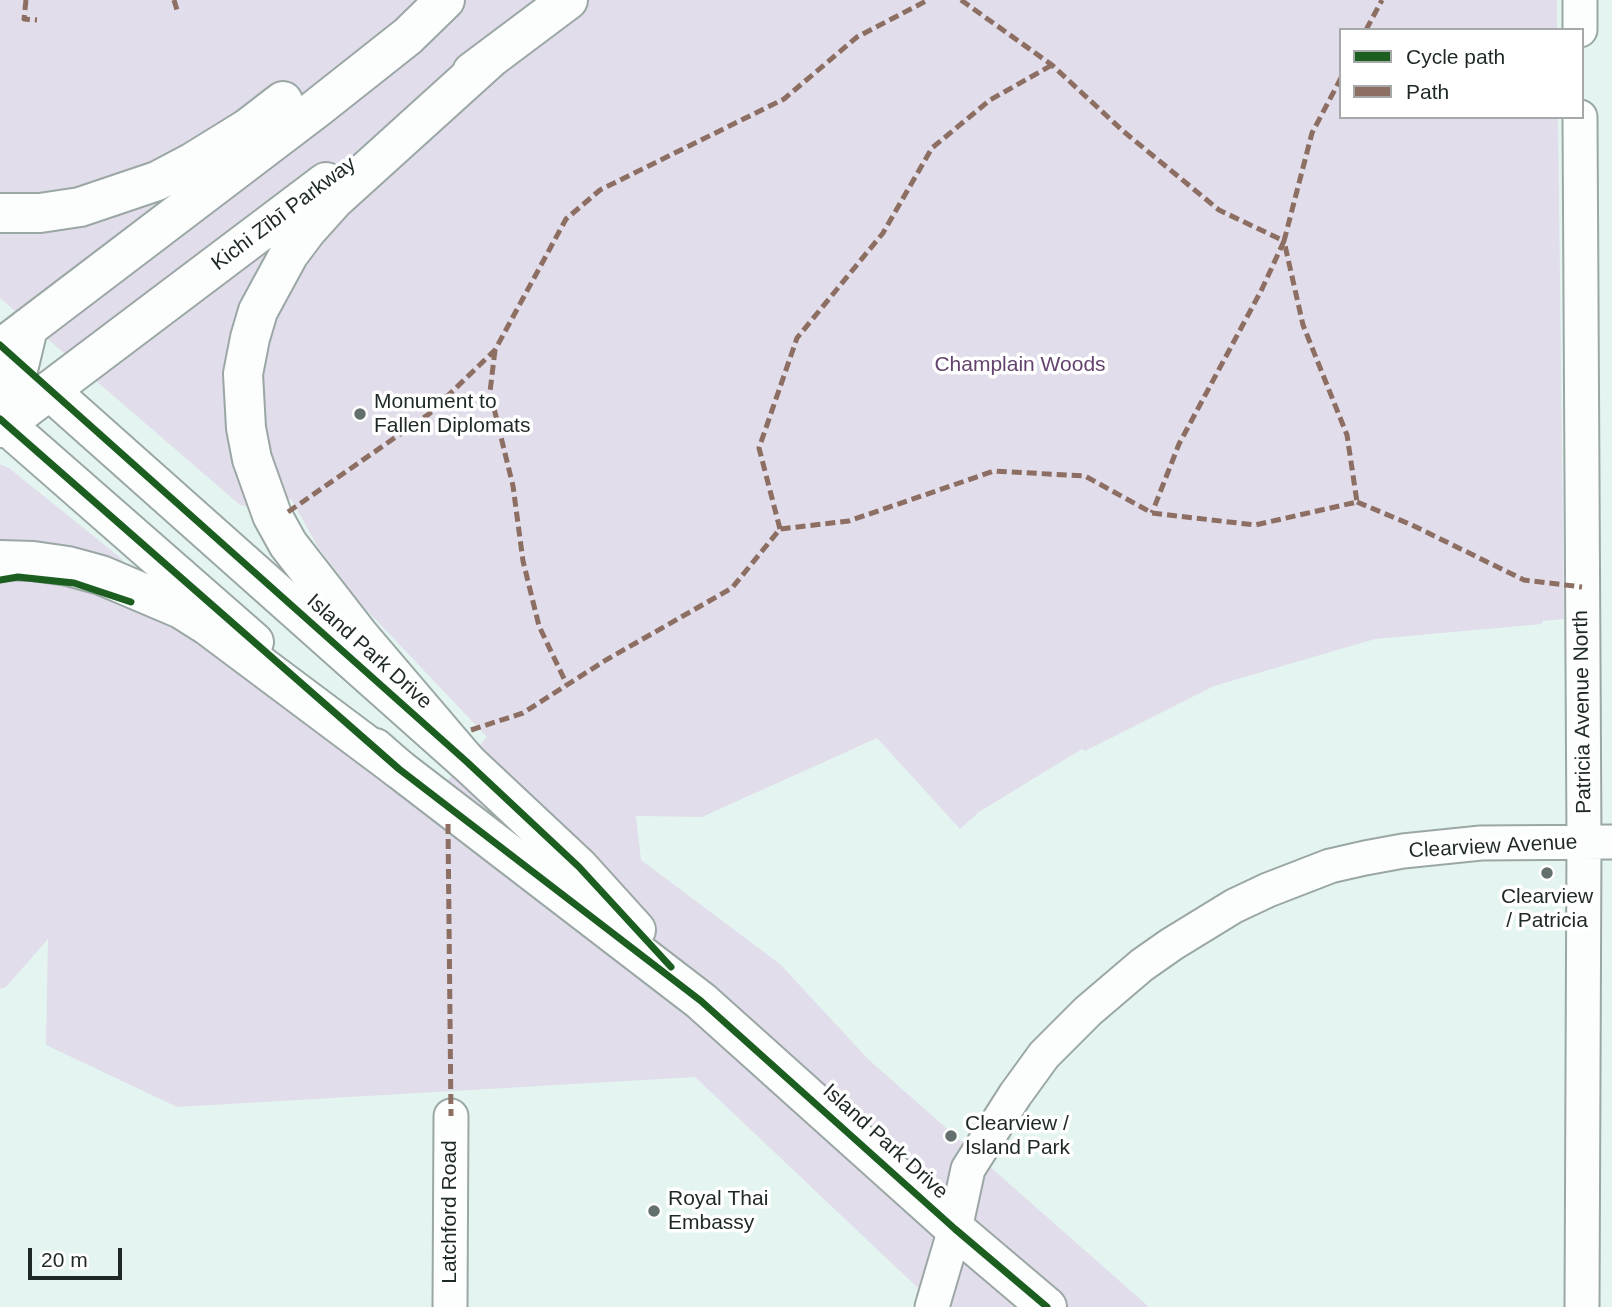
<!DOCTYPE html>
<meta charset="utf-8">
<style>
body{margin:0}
#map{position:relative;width:1612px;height:1307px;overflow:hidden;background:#e4f5f1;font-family:Helvetica,sans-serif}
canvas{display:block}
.legend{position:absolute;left:1339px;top:28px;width:245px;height:91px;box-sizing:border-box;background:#fff;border:2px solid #a5a9a9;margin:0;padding:9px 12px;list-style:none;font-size:21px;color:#1e2927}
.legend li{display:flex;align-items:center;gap:14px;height:35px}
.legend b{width:35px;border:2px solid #a5a9a9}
.scale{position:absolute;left:28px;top:1248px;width:94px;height:32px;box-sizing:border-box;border:4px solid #1e2927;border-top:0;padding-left:9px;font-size:21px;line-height:24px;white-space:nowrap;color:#1e2927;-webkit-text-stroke:5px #fff;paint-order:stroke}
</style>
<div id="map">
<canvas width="1612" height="1307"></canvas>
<ul class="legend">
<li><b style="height:9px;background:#1b5e20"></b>Cycle path</li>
<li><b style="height:9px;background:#8d6e63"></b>Path</li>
</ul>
<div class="scale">20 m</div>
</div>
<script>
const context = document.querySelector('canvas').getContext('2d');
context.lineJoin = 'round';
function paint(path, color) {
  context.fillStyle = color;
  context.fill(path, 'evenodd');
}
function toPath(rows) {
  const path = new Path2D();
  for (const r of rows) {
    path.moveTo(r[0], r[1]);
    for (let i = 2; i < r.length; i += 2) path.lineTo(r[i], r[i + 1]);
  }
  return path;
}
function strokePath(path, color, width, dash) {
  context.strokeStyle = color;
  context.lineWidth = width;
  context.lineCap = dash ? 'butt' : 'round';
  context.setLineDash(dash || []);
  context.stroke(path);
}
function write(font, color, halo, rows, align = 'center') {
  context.font = font + ' Helvetica,sans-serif';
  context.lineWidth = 7;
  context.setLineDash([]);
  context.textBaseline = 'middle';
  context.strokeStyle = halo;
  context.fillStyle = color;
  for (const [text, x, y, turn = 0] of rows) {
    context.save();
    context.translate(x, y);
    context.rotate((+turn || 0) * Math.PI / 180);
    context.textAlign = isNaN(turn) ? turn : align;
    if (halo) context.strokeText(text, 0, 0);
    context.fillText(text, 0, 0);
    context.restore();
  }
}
const green = toPath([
 [0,0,1557,0,1557,30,1341,30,1341,117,1558,117,1564,619,1542,621,1542,624,1375,639,1214,686,1085,751,1082,749,979,812,960,829,877,738,702,817,636,816,641,860,780,964,868,1059,1149,1307,938,1307,695,1077,177,1107,46,1045,48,939,6,987,0,989,0,464,9,468,122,559,143,612,182,630,268,689,420,811,487,737,360,603,318,547,291,499,257,509,240,505,0,298]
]);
const minor = toPath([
 [1580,0,1580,30],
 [1580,117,1584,842,1582,1307],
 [450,1307,451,1116],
 [932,1307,955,1229,968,1169,1015,1095,1044,1055,1088,1011,1142,965,1172,944,1234,906,1268,890,1330,866,1365,858,1403,851,1481,843,1612,842]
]);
const secondary = toPath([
 [50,391,467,762,579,867,636,930],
 [5,424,254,642],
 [375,748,399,769,701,1001,955,1229,1047,1307]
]);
const primary = toPath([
 [0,419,5,424,28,328]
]);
const trunk = toPath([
 [472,72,568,0],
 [0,213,40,213,80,207,157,181,193,162,248,128,283,101],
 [0,349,317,108,408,36,445,0],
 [0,428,326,182],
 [0,560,33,561,68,566,101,575,181,609,208,626,399,769],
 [467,762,358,634,288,544,272,515,252,459,246,428,243,374,250,338,258,311,289,254,307,230,334,200,492,57]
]);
const quiet = toPath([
 [26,0,24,19,37,20],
 [174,0,177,10],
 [961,0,1052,65,1123,131,1219,210,1284,241,1262,289,1179,444,1152,513],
 [1366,30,1382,0],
 [495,350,490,392,513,486,523,561,539,626,567,685],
 [1357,502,1412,525,1524,580,1582,587],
 [288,512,429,414,495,350,566,219,600,190,784,99,857,37,928,0],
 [780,529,759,448,797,338,883,233,932,148,990,100,1052,65],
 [471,730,523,713,606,660,732,588,780,529,849,521,994,471,1085,476,1152,513,1255,525,1357,502,1347,435,1303,325,1284,241,1312,133,1341,78],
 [448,824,451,1116]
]);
const cycleway = toPath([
 [0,345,467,762,579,867,671,967],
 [0,419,399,769,701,1001,955,1229,1047,1307],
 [0,580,18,577,74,583,131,602]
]);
const markers = [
 [360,414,7,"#63706e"],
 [1547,873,7,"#63706e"],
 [951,1136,7,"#63706e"],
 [654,1211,7,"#63706e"]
];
const streetNames = [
 ["Kichi Zībī Parkway",284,214,-37],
 ["Island Park Drive",369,652,42],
 ["Patricia Avenue North",1583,712,-91],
 ["Clearview Avenue",1493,847,-3],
 ["Island Park Drive",885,1142,42],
 ["Latchford Road",450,1212,-90]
];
const parkNames = [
 ["Champlain Woods",1020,365]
];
const poiNames = [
 ["Monument to",374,402],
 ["Fallen Diplomats",374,426],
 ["Clearview",1547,897,"center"],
 ["/ Patricia",1547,921,"center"],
 ["Clearview /",965,1124],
 ["Island Park",965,1148],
 ["Royal Thai",668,1199],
 ["Embassy",668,1223]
];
paint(green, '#e1ddea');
strokePath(minor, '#9aa7a5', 37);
strokePath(secondary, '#9aa7a5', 42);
strokePath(primary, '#9aa7a5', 42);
strokePath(trunk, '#9aa7a5', 42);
strokePath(minor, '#fbfefd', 33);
strokePath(secondary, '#fbfefd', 38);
strokePath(primary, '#fbfefd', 38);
strokePath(trunk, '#fbfefd', 38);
strokePath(quiet, '#8d6e63', 5, [10, 5]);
strokePath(cycleway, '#1b5e20', 7);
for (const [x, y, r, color] of markers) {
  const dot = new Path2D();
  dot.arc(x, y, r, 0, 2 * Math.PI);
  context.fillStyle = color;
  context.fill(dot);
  strokePath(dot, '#fff', 2.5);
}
write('21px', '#1e2927', '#fff', streetNames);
write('21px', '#64436e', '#fff', parkNames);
write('21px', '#1e2927', '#fff', poiNames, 'left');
</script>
